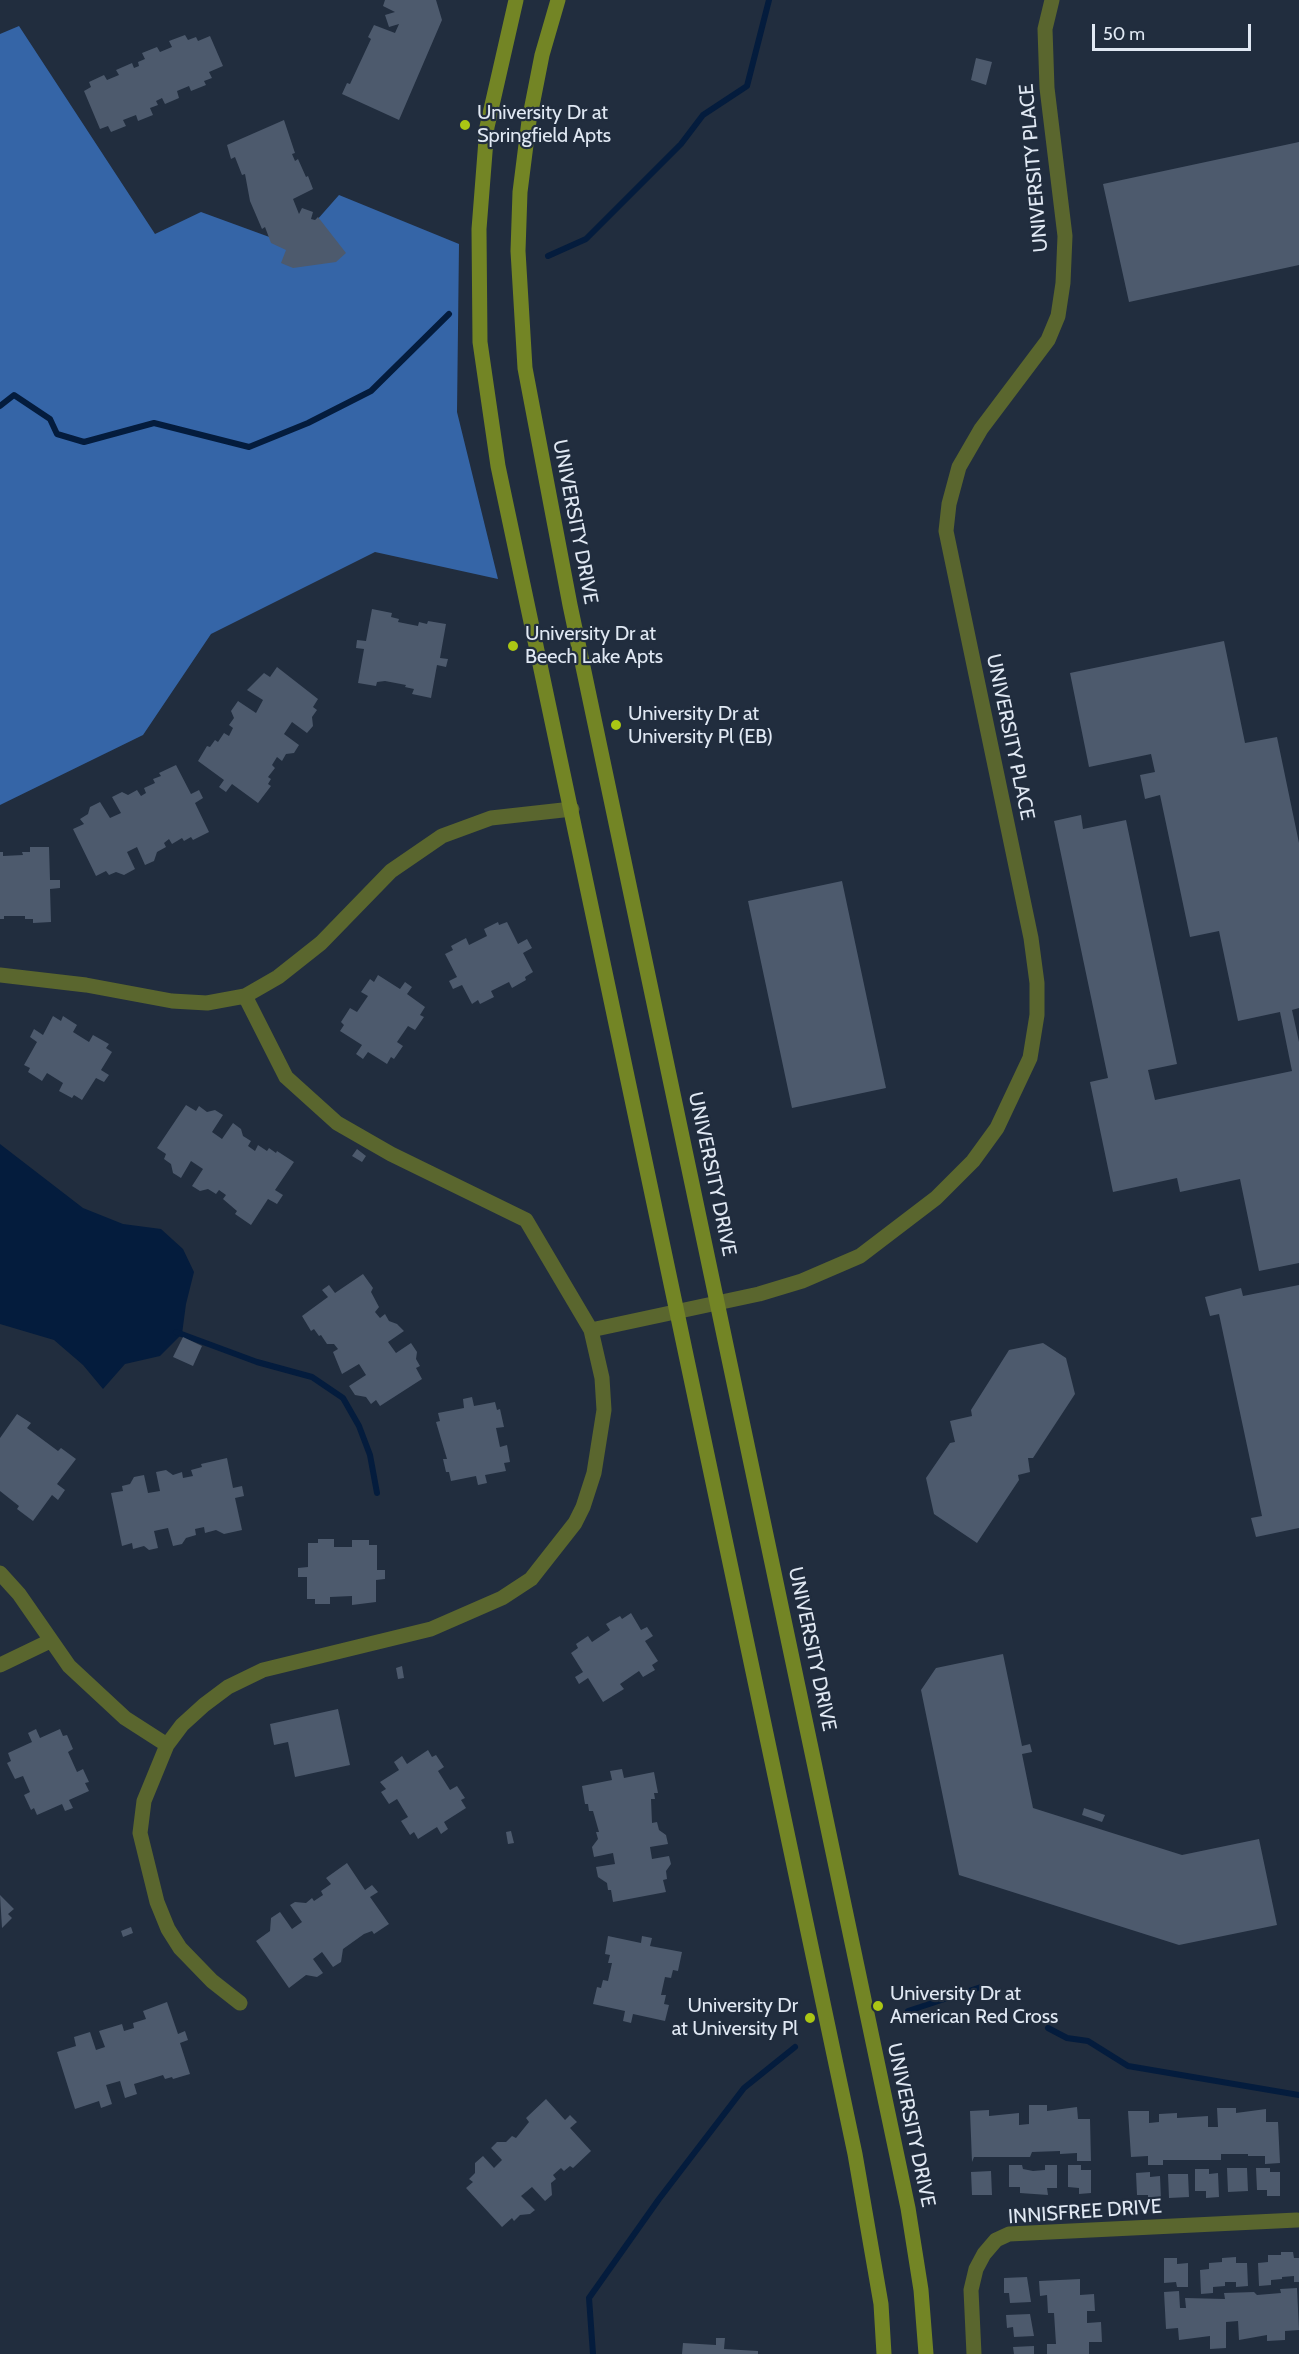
<!DOCTYPE html>
<style>
body{margin:0}
#map{position:relative;width:1299px;height:2354px;overflow:hidden;background:#212d3e;font-family:Cabin,sans-serif}
canvas{display:block}
.scale{position:absolute;left:1092px;top:24px;width:159px;height:27px;box-sizing:border-box;border:3px solid #e0e8f3;border-top:0;padding-left:8px;font-size:18px;line-height:21px;white-space:nowrap;color:#e0e8f3;-webkit-text-stroke:4px #212d3e;paint-order:stroke}
</style>
<div id="map">
<canvas width="1299" height="2354"></canvas>
<div class="scale">50 m</div>
</div>
<script>
const context = document.querySelector('canvas').getContext('2d');
context.lineJoin = 'round';
function paint(path, color) {
  context.fillStyle = color;
  context.fill(path, 'evenodd');
}
function toPath(rows) {
  const path = new Path2D();
  for (const r of rows) {
    path.moveTo(r[0], r[1]);
    for (let i = 2; i < r.length; i += 2) path.lineTo(r[i], r[i + 1]);
  }
  return path;
}
function strokePath(path, color, width, dash) {
  context.strokeStyle = color;
  context.lineWidth = width;
  context.lineCap = dash ? 'butt' : 'round';
  context.setLineDash(dash || []);
  context.stroke(path);
}
function write(font, color, halo, rows, align = 'center') {
  context.font = font + ' Cabin,sans-serif';
  context.lineWidth = 4.5;
  context.setLineDash([]);
  context.textBaseline = 'middle';
  context.strokeStyle = halo;
  context.fillStyle = color;
  for (const [text, x, y, turn = 0] of rows) {
    context.save();
    context.translate(x, y);
    context.rotate((+turn || 0) * Math.PI / 180);
    context.textAlign = isNaN(turn) ? turn : align;
    if (halo) context.strokeText(text, 0, 0);
    context.fillText(text, 0, 0);
    context.restore();
  }
}
const forest = toPath([
 [19,26,155,234,201,212,294,246,339,195,459,244,457,412,498,579,375,552,211,634,143,735,0,805,0,34]
]);
const water = toPath([
 [0,1144,83,1208,123,1224,161,1229,183,1249,194,1272,186,1304,182,1334,160,1356,125,1364,103,1389,83,1365,54,1340,0,1324]
]);
const stream = toPath([
 [548,256,586,239,681,144,703,115,747,86,769,0],
 [0,406,14,395,50,419,57,434,84,442,154,423,249,447,308,423,371,391,449,314],
 [176,1332,257,1362,312,1377,343,1398,359,1426,370,1455,377,1493],
 [908,2011,981,1987],
 [1048,2028,1067,2038,1088,2041,1128,2066,1299,2095],
 [593,2354,589,2298,659,2199,744,2088,795,2047]
]);
const building = toPath([
 [385,0,436,0,442,20,399,120,342,94,347,83,350,84,371,39,368,37,374,25,395,33,399,24,389,27,385,15,395,12,383,6],
 [185,35,188,40,196,37,198,41,210,36,223,66,209,72,212,78,204,81,206,85,191,91,189,86,177,91,179,98,165,104,162,98,156,101,158,105,150,108,153,115,138,121,136,115,123,120,126,126,111,132,108,126,100,129,84,91,91,87,89,82,104,75,107,80,119,75,116,70,132,63,134,68,139,66,138,62,145,59,142,53,157,47,160,52,172,47,169,41],
 [976,58,992,62,986,85,971,80],
 [284,120,295,153,292,154,295,161,298,159,306,177,308,176,313,189,293,199,299,214,302,208,313,212,311,219,315,220,318,217,346,253,336,262,293,268,281,263,286,250,271,243,265,227,262,229,250,201,245,174,242,175,235,157,231,159,227,145],
 [1299,142,1299,265,1129,302,1103,184],
 [372,609,392,613,391,617,399,619,398,622,418,626,419,622,427,624,428,621,446,624,440,658,448,659,446,667,437,665,431,698,412,694,414,689,405,687,406,685,385,681,377,682,376,686,358,683,364,649,356,648,357,640,366,641],
 [1224,641,1245,743,1277,737,1299,843,1299,1008,1292,1010,1299,1042,1299,1263,1259,1271,1240,1179,1180,1192,1177,1178,1113,1192,1090,1082,1108,1078,1054,821,1081,815,1083,829,1126,820,1177,1064,1148,1070,1155,1100,1292,1071,1280,1012,1238,1021,1219,931,1190,937,1160,795,1145,799,1140,775,1155,772,1151,754,1089,767,1070,673],
 [277,667,318,699,313,707,317,710,312,717,313,726,307,733,292,722,284,734,299,745,294,753,286,754,282,761,277,757,272,765,275,768,268,777,271,779,268,784,271,786,258,803,232,784,226,792,219,787,224,780,198,761,207,746,210,747,215,740,218,742,224,733,229,736,233,728,229,725,234,718,231,711,238,701,256,713,263,700,247,690,264,673,270,677],
 [176,765,191,794,199,790,203,798,195,803,209,832,193,840,191,837,184,841,182,838,172,844,169,839,164,843,166,847,157,852,154,861,145,865,137,847,127,852,135,869,124,875,116,872,109,875,106,871,96,876,73,829,84,824,80,819,88,814,90,807,100,802,110,818,121,813,112,797,122,792,128,795,137,790,141,796,146,793,144,788,155,783,153,779,161,776,159,773],
 [30,847,49,847,50,880,60,880,60,888,50,889,51,922,33,923,33,919,25,919,25,916,4,916,4,919,0,919,0,852,3,852,3,856,23,855,22,852,30,852],
 [842,881,886,1088,792,1108,748,901],
 [498,922,499,925,507,922,518,944,527,939,532,948,523,953,533,972,525,977,526,980,512,988,509,982,491,991,494,997,480,1004,478,1000,472,1004,462,985,453,989,449,981,457,977,445,954,453,950,451,946,466,938,469,945,487,936,484,929],
 [378,975,400,989,405,982,412,987,407,994,425,1007,420,1015,424,1017,415,1030,408,1026,397,1042,403,1046,394,1059,391,1057,387,1064,368,1052,363,1059,356,1054,362,1045,340,1031,344,1025,341,1022,350,1008,357,1012,368,996,361,992,370,979,374,982],
 [53,1016,61,1021,63,1016,77,1025,73,1032,89,1042,93,1035,109,1044,106,1048,112,1052,101,1070,109,1075,104,1082,96,1078,82,1100,74,1095,72,1098,59,1091,63,1083,47,1073,42,1081,28,1072,30,1068,24,1065,37,1042,30,1037,34,1029,43,1035],
 [186,1105,196,1111,199,1106,207,1112,215,1110,223,1115,212,1132,222,1139,233,1123,241,1129,243,1136,251,1141,248,1146,255,1151,258,1145,267,1151,269,1148,276,1153,277,1151,294,1162,275,1190,283,1195,277,1204,268,1199,251,1225,235,1214,237,1211,223,1199,226,1195,219,1190,216,1194,208,1189,200,1191,192,1186,203,1169,191,1161,181,1178,173,1173,171,1164,164,1159,166,1154,157,1148],
 [357,1149,366,1156,362,1162,352,1156],
 [363,1274,373,1288,371,1292,379,1307,375,1312,380,1318,385,1314,389,1321,397,1324,404,1331,388,1342,396,1353,411,1343,417,1352,416,1359,420,1366,416,1368,422,1379,380,1406,376,1400,371,1404,366,1397,355,1395,349,1386,366,1375,359,1364,342,1374,333,1352,338,1349,334,1344,327,1344,321,1335,319,1336,314,1329,311,1331,302,1316,328,1297,322,1290,329,1285,335,1293],
 [1299,1285,1299,1528,1256,1537,1251,1518,1262,1516,1219,1314,1210,1316,1205,1297,1241,1288,1243,1296],
 [183,1337,202,1346,193,1366,173,1357],
 [1043,1343,1066,1358,1075,1394,1033,1458,1028,1458,1030,1472,1018,1475,1019,1480,977,1543,934,1514,926,1478,950,1443,955,1442,950,1421,972,1416,971,1410,1009,1350],
 [472,1397,474,1406,495,1402,497,1410,500,1409,504,1427,496,1428,500,1447,507,1445,510,1462,504,1463,506,1471,485,1475,487,1483,478,1485,476,1476,451,1481,449,1472,446,1472,443,1459,447,1459,436,1422,440,1421,438,1413,464,1408,463,1399],
 [17,1414,31,1423,27,1428,58,1451,61,1448,76,1459,57,1484,65,1490,58,1500,52,1495,33,1521,17,1509,19,1506,0,1491,0,1438],
 [227,1458,233,1488,242,1486,244,1496,235,1498,242,1530,224,1534,216,1530,205,1533,204,1527,195,1529,196,1535,186,1538,182,1544,173,1546,168,1528,154,1531,158,1548,149,1550,144,1546,133,1549,132,1543,122,1546,111,1493,123,1491,122,1486,130,1484,134,1477,144,1475,148,1493,160,1491,156,1472,166,1470,173,1475,182,1472,183,1478,193,1476,191,1470,202,1467,201,1464],
 [318,1539,334,1539,334,1547,352,1547,352,1540,369,1540,369,1545,377,1545,377,1570,385,1570,385,1579,376,1580,376,1602,352,1605,352,1596,330,1597,330,1604,315,1604,315,1599,307,1599,307,1577,298,1577,298,1568,308,1567,308,1543,318,1543],
 [631,1613,641,1630,647,1627,653,1636,645,1641,658,1661,652,1665,655,1670,643,1677,639,1671,620,1684,624,1689,603,1702,588,1678,579,1684,575,1677,583,1672,571,1653,578,1648,576,1644,588,1636,592,1642,610,1630,606,1624,620,1616,622,1619],
 [1003,1654,1022,1746,1030,1744,1032,1752,1022,1754,1033,1808,1182,1855,1259,1839,1277,1925,1179,1945,959,1875,921,1690,936,1668],
 [402,1666,404,1678,398,1679,396,1668],
 [338,1709,350,1765,295,1777,288,1742,274,1745,270,1724],
 [36,1729,40,1738,60,1729,63,1736,67,1735,73,1749,68,1752,77,1772,83,1769,89,1782,85,1783,89,1791,69,1800,73,1808,65,1811,62,1804,37,1815,34,1808,31,1810,24,1795,30,1792,23,1776,15,1779,7,1763,11,1761,8,1753,32,1742,28,1733],
 [428,1750,432,1757,436,1755,444,1767,438,1771,450,1790,457,1786,465,1798,461,1800,466,1808,444,1822,448,1829,441,1834,437,1827,418,1839,414,1832,410,1835,401,1821,408,1817,397,1799,389,1804,381,1792,386,1789,380,1782,399,1770,394,1762,402,1756,407,1764],
 [622,1769,624,1778,654,1772,658,1793,654,1793,655,1799,651,1799,652,1823,657,1822,659,1830,666,1835,668,1844,650,1847,652,1859,669,1856,671,1864,666,1871,667,1879,663,1880,666,1892,613,1902,611,1890,608,1890,607,1883,598,1877,596,1867,615,1864,613,1853,594,1857,592,1847,598,1839,596,1832,599,1832,593,1811,589,1811,588,1804,585,1804,582,1786,612,1780,610,1771],
 [1084,1808,1105,1815,1102,1822,1082,1815],
 [511,1831,514,1843,508,1844,506,1832],
 [347,1863,365,1890,372,1885,378,1892,370,1897,389,1924,374,1934,372,1931,364,1934,343,1949,341,1962,333,1967,322,1952,313,1959,323,1973,317,1977,306,1975,289,1988,256,1941,270,1931,271,1918,280,1912,292,1929,302,1922,290,1905,295,1902,306,1903,312,1898,314,1901,323,1895,321,1891,331,1884,326,1878],
 [0,1895,14,1909,8,1914,12,1918,2,1928],
 [131,1927,133,1933,123,1937,121,1931],
 [608,1936,641,1943,642,1936,652,1938,650,1946,682,1952,678,1971,673,1970,671,1978,665,1977,661,1995,666,1995,664,2004,669,2005,665,2021,633,2014,631,2023,623,2021,625,2011,593,2004,597,1987,601,1988,603,1980,608,1981,612,1963,608,1963,610,1955,605,1954],
 [167,2002,178,2034,185,2031,188,2040,180,2043,190,2074,173,2079,172,2077,165,2079,163,2075,134,2084,137,2094,125,2098,120,2081,106,2085,112,2104,101,2108,99,2101,75,2109,57,2052,76,2046,74,2037,90,2032,96,2050,105,2047,99,2031,122,2024,124,2031,134,2028,133,2023,146,2019,143,2011],
 [546,2099,565,2120,570,2115,577,2122,570,2128,591,2151,573,2168,570,2166,564,2171,561,2168,553,2175,556,2179,551,2183,552,2195,545,2201,532,2187,521,2196,535,2210,530,2214,520,2215,514,2221,512,2218,502,2227,466,2188,473,2182,469,2179,475,2173,475,2163,483,2156,494,2168,502,2160,491,2148,497,2142,506,2142,512,2136,516,2138,529,2122,526,2118],
 [1029,2105,1047,2105,1047,2111,1077,2107,1078,2119,1090,2119,1091,2161,1077,2161,1077,2153,1060,2154,1060,2151,1032,2152,1030,2157,974,2157,972,2162,970,2111,989,2110,989,2116,1019,2113,1019,2125,1029,2124],
 [1217,2108,1236,2108,1236,2113,1266,2109,1266,2122,1278,2122,1280,2163,1265,2164,1265,2156,1248,2156,1248,2154,1221,2154,1221,2160,1163,2160,1163,2165,1148,2165,1148,2156,1131,2157,1128,2111,1149,2111,1149,2123,1159,2122,1159,2114,1177,2113,1177,2118,1208,2116,1208,2127,1218,2127],
 [1009,2165,1022,2165,1023,2169,1033,2171,1045,2170,1045,2165,1057,2165,1057,2188,1047,2188,1048,2195,1020,2193,1020,2187,1009,2187],
 [1068,2165,1081,2165,1081,2170,1091,2170,1091,2193,1079,2194,1079,2188,1068,2187],
 [1227,2168,1247,2168,1248,2191,1228,2192],
 [1256,2168,1270,2168,1270,2172,1280,2172,1280,2196,1267,2196,1267,2190,1257,2190],
 [1195,2169,1209,2169,1209,2174,1218,2173,1219,2197,1206,2198,1206,2191,1195,2191],
 [991,2171,992,2195,972,2195,971,2172],
 [1150,2172,1150,2177,1160,2176,1161,2200,1148,2201,1148,2195,1137,2195,1136,2173],
 [1168,2174,1188,2174,1189,2197,1169,2198],
 [1281,2252,1293,2252,1294,2258,1299,2258,1299,2282,1294,2282,1294,2276,1282,2277,1282,2279,1271,2280,1271,2285,1259,2286,1258,2263,1268,2262,1268,2255,1281,2255],
 [1236,2257,1236,2263,1247,2263,1248,2286,1236,2287,1236,2282,1225,2282,1225,2286,1213,2287,1213,2293,1201,2294,1200,2270,1209,2269,1209,2263,1222,2262,1222,2258],
 [1164,2258,1177,2258,1177,2264,1188,2263,1188,2287,1177,2287,1176,2282,1164,2283],
 [1027,2277,1031,2302,1010,2303,1009,2293,1004,2293,1004,2278],
 [1080,2279,1080,2295,1094,2294,1095,2311,1087,2311,1087,2323,1101,2322,1102,2342,1089,2342,1089,2354,1047,2354,1047,2344,1056,2344,1054,2313,1048,2313,1047,2295,1040,2296,1039,2281],
 [1297,2288,1299,2330,1285,2331,1285,2340,1267,2341,1267,2335,1239,2340,1238,2321,1226,2322,1226,2348,1210,2349,1210,2336,1179,2340,1178,2328,1166,2329,1164,2292,1179,2291,1180,2308,1186,2308,1185,2298,1225,2299,1224,2293,1254,2292,1257,2295,1281,2293,1280,2289],
 [1030,2314,1034,2336,1014,2337,1013,2327,1007,2328,1006,2315],
 [716,2338,725,2338,724,2349,758,2351,758,2354,682,2354,683,2343,716,2345],
 [1034,2346,1034,2354,1014,2354,1013,2347]
]);
const minor = toPath([
 [0,975,86,985,172,1001,207,1003,245,996,278,977,321,943,391,871,442,836,491,818,572,809],
 [591,1330,759,1294,802,1281,860,1256,936,1198,973,1161,997,1128,1030,1058,1037,1015,1037,983,1031,938,946,531,949,504,959,467,981,429,1048,340,1058,316,1063,283,1065,236,1047,88,1045,29,1052,0],
 [0,1573,19,1594,69,1666,125,1718,167,1745],
 [0,1665,50,1641],
 [240,2003,212,1981,180,1948,168,1929,157,1902,140,1833,144,1801,167,1745,182,1725,204,1705,228,1687,263,1670,431,1629,502,1598,531,1579,575,1523,583,1507,594,1473,604,1410,602,1378,591,1330,526,1220,391,1154,337,1123,286,1077,245,996],
 [974,2354,971,2290,976,2269,984,2254,996,2240,1009,2234,1297,2220]
]);
const secondary = toPath([
 [516,0,487,127,479,229,480,342,498,466,855,2154,881,2304,884,2354],
 [558,0,542,55,529,121,520,192,518,251,525,368,570,605,908,2208,921,2290,926,2354]
]);
const markers = [
 [465,125,6,"#abc614"],
 [513,646,6,"#abc614"],
 [616,725,6,"#abc614"],
 [878,2006,6,"#abc614"],
 [810,2018,6,"#abc614"]
];
const poiNames = [
 ["University Dr at",477,113],
 ["Springfield Apts",477,136],
 ["University Dr at",525,634],
 ["Beech Lake Apts",525,657],
 ["University Dr at",628,714],
 ["University Pl (EB)",628,737],
 ["University Dr at",890,1994],
 ["American Red Cross",890,2017],
 ["University Dr",798,2006,"right"],
 ["at University Pl",798,2029,"right"]
];
const streetNames = [
 ["UNIVERSITY PLACE",1034,168,-95],
 ["UNIVERSITY DRIVE",575,522,79],
 ["UNIVERSITY PLACE",1010,737,78],
 ["UNIVERSITY DRIVE",712,1174,78],
 ["UNIVERSITY DRIVE",812,1649,78],
 ["UNIVERSITY DRIVE",911,2125,78],
 ["INNISFREE DRIVE",1085,2212,-4]
];
paint(forest, '#3565a7');
paint(water, '#041c3d');
strokePath(stream, '#041c3d', 6);
paint(building, '#4d5a6d');
strokePath(minor, '#5a662e', 15);
strokePath(secondary, '#738525', 15);
for (const [x, y, r, color] of markers) {
  const dot = new Path2D();
  dot.arc(x, y, r, 0, 2 * Math.PI);
  context.fillStyle = color;
  context.fill(dot);
  strokePath(dot, '#212d3e', 2);
}
write('20px', '#e0e8f3', '#212d3e', poiNames, 'left');
write('20px', '#e0e8f3', '#212d3e', streetNames);
</script>
